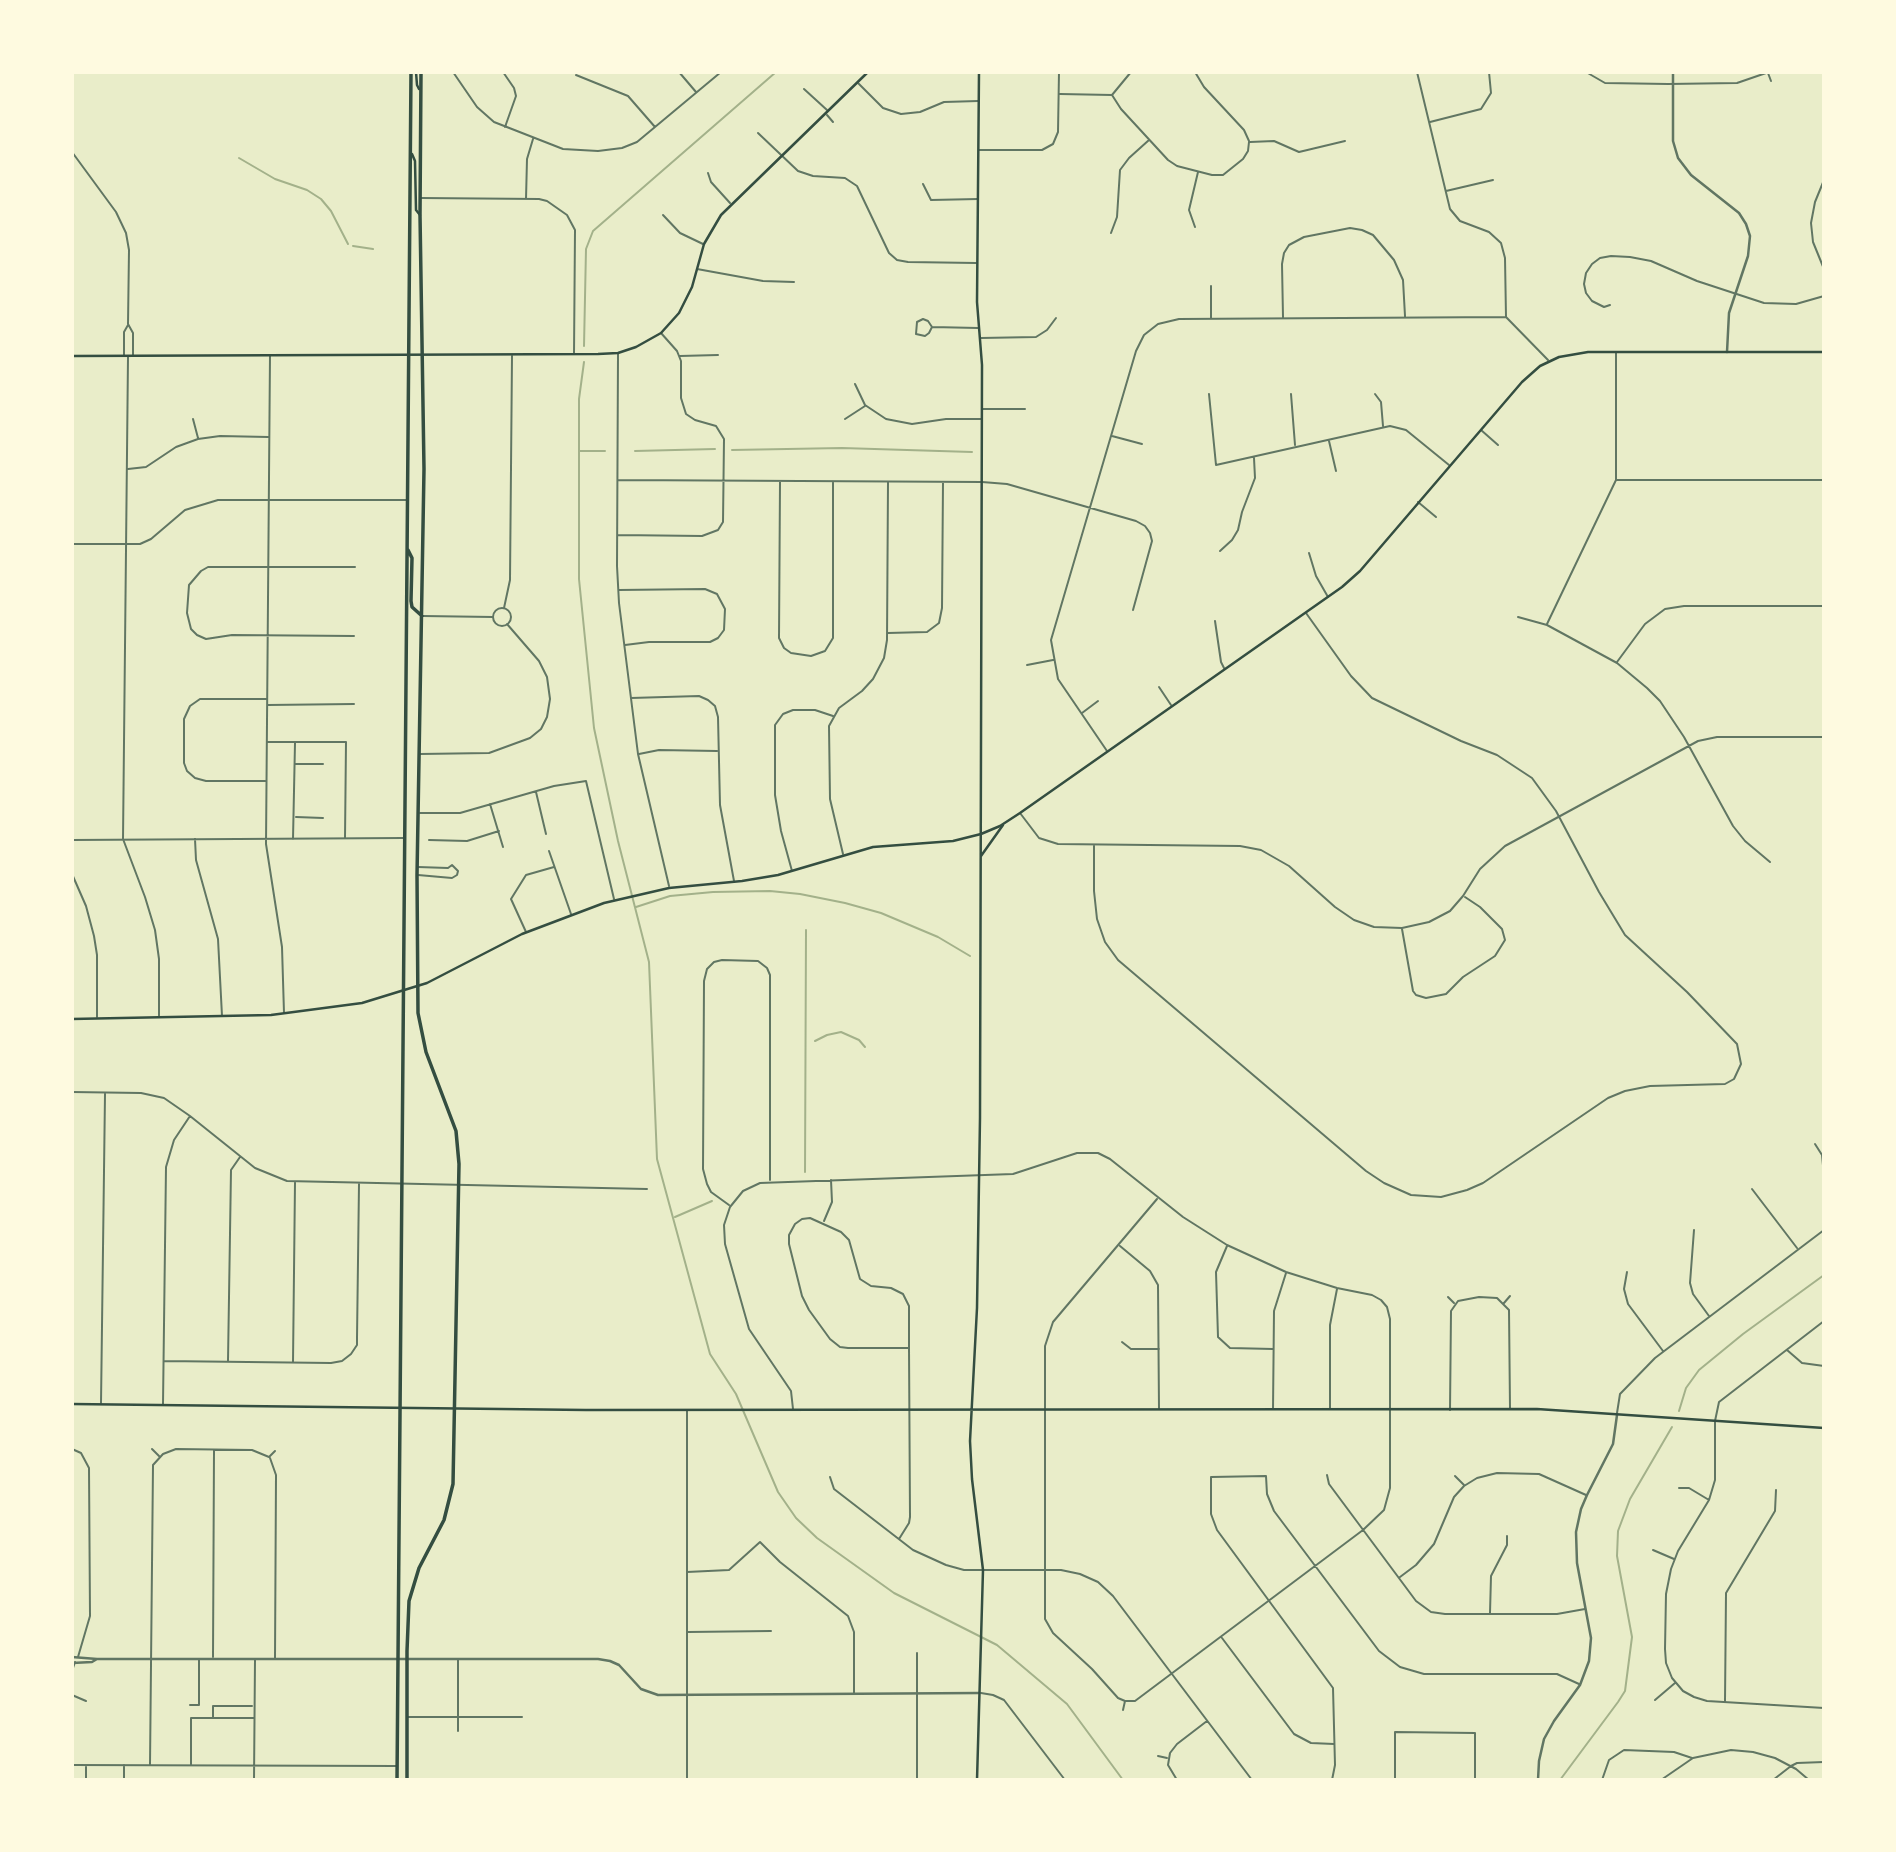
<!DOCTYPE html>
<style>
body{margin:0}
#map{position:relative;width:1896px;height:1852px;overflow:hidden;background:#e9edc9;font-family:"PT Serif",serif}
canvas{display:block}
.frame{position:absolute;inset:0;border:74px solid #fefae0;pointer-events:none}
</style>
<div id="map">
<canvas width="1896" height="1852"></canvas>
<div class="frame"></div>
</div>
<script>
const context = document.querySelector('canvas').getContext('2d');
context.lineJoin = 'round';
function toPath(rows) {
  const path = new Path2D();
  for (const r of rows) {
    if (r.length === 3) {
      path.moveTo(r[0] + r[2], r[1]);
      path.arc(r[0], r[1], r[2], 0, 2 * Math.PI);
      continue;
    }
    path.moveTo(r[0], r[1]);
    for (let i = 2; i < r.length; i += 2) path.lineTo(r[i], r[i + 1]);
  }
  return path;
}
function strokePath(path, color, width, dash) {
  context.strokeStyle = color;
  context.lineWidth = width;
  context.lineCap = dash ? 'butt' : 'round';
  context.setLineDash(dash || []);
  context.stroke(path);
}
const stream = toPath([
 [239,158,275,179,307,190,321,199,331,211,348,244],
 [353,246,373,249],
 [584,346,586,249,593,231,776,72],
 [584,362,579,399,579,579,594,728,618,841,649,962,657,1159,710,1354,736,1394,778,1492,796,1518,817,1538,894,1593,997,1645,1067,1704,1123,1780],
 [732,450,842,448,972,452],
 [579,451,605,451],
 [635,451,715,449],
 [636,907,670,896,713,892,770,891,800,894,845,903,881,913,938,937,970,956],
 [815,1041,827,1035,841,1032,859,1040,865,1047],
 [805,1172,806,930],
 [675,1217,712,1201],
 [1679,1411,1686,1388,1699,1370,1743,1334,1824,1275],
 [1560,1780,1618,1702,1625,1691,1632,1637,1617,1556,1618,1531,1630,1499,1672,1427]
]);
const minor = toPath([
 [453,72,477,107,494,122,563,149,598,151,622,148,637,142,721,72],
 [503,72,514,88,516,96,505,127],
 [679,72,696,92],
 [1195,72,1204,87,1244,130,1249,141],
 [1417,72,1450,209,1460,221,1489,232,1501,243,1505,258,1506,317,1548,360],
 [1586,72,1605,83,1668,84,1737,83,1769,72],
 [1768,73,1771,81],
 [576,75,628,96,655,127],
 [858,83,883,108,901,114,920,112,944,102,978,101],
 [804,89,827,110],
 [1060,94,1112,95,1131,72],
 [1112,95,1121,109,1168,160,1177,166,1212,175,1223,175,1243,159,1248,151,1249,142],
 [827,115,833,122],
 [1430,122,1481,109,1491,93,1489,72],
 [758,133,798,171,813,176,845,178,857,186,889,253,897,260,908,262,976,263],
 [1250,142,1274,141,1299,152,1345,141],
 [979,150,1042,150,1053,144,1058,132,1059,72],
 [72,152,116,212,126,233,129,250,128,324,133,333,133,356],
 [708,173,711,182,730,203],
 [1824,180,1815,202,1811,223,1813,242,1824,269],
 [923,184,931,200,978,199],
 [1446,191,1493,180],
 [421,198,539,199,547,201,567,215,575,230,574,354],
 [526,199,527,159,533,139],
 [663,215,680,233,703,244],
 [1195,227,1189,210,1198,172],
 [1111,233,1117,217,1120,170,1129,158,1149,140],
 [697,269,763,281,794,282],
 [1211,286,1211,318],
 [1610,305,1604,307,1592,301,1586,293,1584,284,1586,273,1592,264,1600,258,1611,256,1630,257,1651,261,1697,281,1764,303,1796,304,1824,296],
 [1283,317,1282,264,1284,253,1289,245,1304,237,1350,228,1362,230,1373,235,1394,260,1403,280,1405,316],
 [932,327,929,333,925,336,916,334,917,322,923,319,928,321,932,327,978,328],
 [981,338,1036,337,1047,330,1056,318],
 [618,354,617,566,619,603,638,754,669,886],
 [270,355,266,844,282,947,284,1013],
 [124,356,124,332,128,325],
 [680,356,718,355],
 [128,357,123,839,145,897,155,930,159,959,159,1017],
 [855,384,865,405,886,419,912,424,946,419,982,419],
 [1209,394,1216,465,1390,426,1406,430,1449,465],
 [1291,394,1295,445],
 [1375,394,1381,402,1383,426],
 [983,409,1025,409],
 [193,419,198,438],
 [845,419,865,406],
 [1481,430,1498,445],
 [1112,436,1142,444],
 [1329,441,1336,471],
 [128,469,146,467,176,447,198,439,220,436,268,437],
 [618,480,982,482,1007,484,1136,521,1145,526,1150,533,1152,541,1133,610],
 [1617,480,1824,480],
 [780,482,779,638,784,648,791,653,811,656,825,651,833,638,833,482],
 [1418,502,1436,517],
 [618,535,702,536,718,530,723,522,724,439,716,426,695,420,686,414,681,398,681,361,677,351,661,333],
 [72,544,140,544,151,539,185,510,218,500,407,500],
 [1220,551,1232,540,1238,530,1242,512,1255,478,1254,458],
 [1309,553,1316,576,1328,597],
 [619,590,705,589,717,594,725,609,724,630,718,638,710,642,649,642,625,645],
 [504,608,510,580,512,356],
 [502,617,9],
 [423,616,493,617],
 [1518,617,1547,625,1617,663,1647,688,1660,701,1684,737,1733,826,1745,841,1770,862],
 [1215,621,1221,662,1224,668],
 [1547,624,1616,480,1616,352],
 [888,633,927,632,939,623,942,608,943,482],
 [354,636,232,635,206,639,197,635,191,629,187,613,189,585,201,571,208,567,355,567],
 [1617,662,1645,624,1665,609,1684,606,1824,606],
 [1027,665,1053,660],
 [1159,687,1171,705],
 [631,698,699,696,708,700,715,706,718,717,720,805,734,881],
 [268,705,354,704],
 [1082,713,1098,701],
 [267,742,346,742,345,838],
 [1107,751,1058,679,1051,640,1136,351,1144,335,1158,324,1179,319,1506,317],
 [420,754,489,753,530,738,541,729,547,717,550,699,547,677,539,661,507,624],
 [639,754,659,750,717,751],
 [296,764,323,764],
 [265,781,206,781,195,778,187,771,184,763,184,719,190,706,200,699,267,699],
 [536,792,546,834],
 [490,804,503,847],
 [420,813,460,813,554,786,586,781,614,899],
 [1020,813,1039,838,1058,844,1240,846,1261,850,1289,866,1335,907,1354,920,1374,927,1402,928,1429,922,1450,911,1463,896,1480,869,1505,846,1698,741,1717,737,1824,737],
 [296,817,323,818],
 [195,839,196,860,218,939,222,1016],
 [293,839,295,743],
 [72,840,403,838],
 [429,840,467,841,499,831],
 [1094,845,1094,891,1097,919,1105,942,1118,960,1366,1171,1384,1183,1411,1195,1441,1197,1467,1190,1483,1183,1608,1098,1625,1091,1650,1086,1725,1084,1734,1079,1741,1064,1737,1044,1687,992,1625,935,1599,892,1556,811,1532,778,1497,755,1461,741,1372,698,1351,676,1306,613],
 [549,851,571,914],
 [843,854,830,799,829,726,839,708,862,691,873,679,884,658,887,640,888,482],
 [792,871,781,831,775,795,775,725,783,714,793,710,815,710,833,716],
 [72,874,86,906,94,936,97,955,97,1017],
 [418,875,452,878,457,875,458,871,452,865,448,868,418,867],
 [1402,929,1413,991,1416,995,1426,998,1446,994,1463,977,1495,956,1505,940,1502,929,1480,907,1465,897],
 [526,932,511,899,526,875,554,867],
 [72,1092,141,1093,164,1098,190,1116,255,1168,287,1181,647,1189],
 [1815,1144,1822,1155,1824,1176],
 [1752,1189,1797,1248],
 [729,1205,711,1192,707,1184,703,1169,704,981,707,969,714,962,722,960,758,961,767,968,770,975,770,1180],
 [824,1221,832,1202,831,1180],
 [1694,1230,1690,1283,1693,1294,1709,1316],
 [1120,1246,1150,1271,1158,1285,1159,1409],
 [1227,1246,1216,1272,1218,1337,1230,1348,1273,1349],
 [1627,1272,1624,1289,1628,1304,1663,1351],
 [1448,1297,1454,1303],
 [1504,1303,1510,1296],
 [1824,1321,1719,1402,1715,1421,1715,1480,1709,1500,1678,1551,1671,1569,1666,1594,1665,1649,1666,1663,1672,1678,1683,1691,1694,1697,1707,1701,1824,1708],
 [1122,1342,1131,1349,1159,1349],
 [1787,1350,1802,1363,1824,1366],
 [164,1361,331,1363,342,1361,351,1354,357,1345,357,1338,359,1184],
 [228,1361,231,1170,240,1157],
 [293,1362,295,1182],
 [101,1403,105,1094],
 [163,1404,166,1167,174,1140,190,1116],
 [793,1409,791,1391,749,1329,725,1244,724,1225,730,1207,743,1191,760,1183,1013,1174,1077,1153,1098,1153,1110,1159,1183,1217,1227,1245,1286,1272,1337,1288,1372,1295,1381,1300,1387,1307,1390,1319,1390,1488,1384,1510,1363,1530,1135,1701,1125,1701,1118,1698,1092,1669,1053,1633,1045,1619,1045,1346,1053,1322,1157,1199],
 [1273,1409,1274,1311,1286,1273],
 [1330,1409,1330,1325,1337,1289],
 [1450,1410,1451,1311,1458,1301,1479,1297,1497,1298,1509,1310,1510,1408],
 [1617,1413,1620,1394,1655,1358,1824,1230],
 [72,1449,81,1453,89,1468,90,1616,78,1657],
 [152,1449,159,1456],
 [270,1456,275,1451],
 [270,1458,276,1475,275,1658],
 [1327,1475,1329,1484,1416,1601,1431,1612,1445,1614,1557,1614,1585,1609],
 [1455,1476,1464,1485],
 [830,1477,834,1489,913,1550,946,1565,964,1570,1061,1570,1080,1574,1098,1582,1113,1596,1252,1780],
 [1679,1488,1689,1488,1709,1500],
 [899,1539,909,1523,910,1517,909,1348,848,1348,840,1347,830,1339,809,1310,802,1296,789,1244,789,1235,795,1224,802,1219,810,1218,841,1232,849,1240,860,1279,871,1286,891,1288,903,1294,909,1306,909,1348],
 [1653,1550,1674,1559],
 [687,1572,729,1570,760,1542,780,1562,848,1616,854,1632,854,1693],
 [1400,1577,1416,1565,1434,1544,1454,1497,1464,1486,1477,1478,1497,1473,1539,1474,1586,1495],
 [1490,1613,1491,1576,1507,1545,1507,1536],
 [688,1632,771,1631],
 [1222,1638,1294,1734,1311,1743,1334,1744],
 [213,1657,214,1450],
 [72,1671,75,1662],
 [981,1693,993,1695,1004,1700,1065,1780],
 [72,1695,86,1701],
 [1655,1700,1675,1683],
 [1725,1701,1726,1593,1775,1511,1776,1490],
 [190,1705,199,1705,199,1659],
 [1123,1710,1125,1701],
 [213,1717,213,1706,252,1706],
 [407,1717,522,1717],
 [458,1731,458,1660],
 [1158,1756,1167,1758],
 [72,1765,396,1766],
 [124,1765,124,1780],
 [150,1765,153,1465,163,1454,176,1449,252,1450,269,1457],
 [191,1765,191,1718,254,1718],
 [86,1780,86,1766],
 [254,1780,255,1659],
 [687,1780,687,1410],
 [917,1780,917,1653],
 [1177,1780,1168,1765,1170,1753,1177,1744,1207,1721],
 [1332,1780,1335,1765,1333,1688,1217,1530,1211,1514,1211,1477,1266,1476,1267,1494,1274,1511,1379,1651,1400,1667,1424,1674,1557,1674,1579,1684],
 [1395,1780,1395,1732,1475,1733,1475,1780],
 [1602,1780,1609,1760,1624,1750,1674,1752,1692,1758],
 [1661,1780,1693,1758,1731,1750,1753,1752,1775,1758,1796,1769,1809,1780],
 [1773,1780,1791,1766,1797,1763,1824,1762]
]);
const tertiary = toPath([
 [1673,72,1673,141,1678,158,1691,175,1739,213,1746,224,1750,236,1748,256,1729,313,1727,352],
 [72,1657,97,1659,598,1659,610,1661,619,1665,641,1689,658,1695,979,1693],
 [72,1663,92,1662,97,1659],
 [1538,1780,1539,1761,1544,1739,1554,1721,1580,1685,1589,1661,1591,1638,1577,1563,1576,1532,1581,1509,1587,1495,1613,1444,1617,1415]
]);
const secondary = toPath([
 [72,356,598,354,618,353,636,347,661,333,679,313,692,287,704,244,721,215,868,72],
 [981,856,1003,825],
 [72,1404,586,1410,1537,1409,1824,1428],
 [977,1780,983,1570,972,1479,970,1441,977,1308,980,1118,982,365,977,302,979,72]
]);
const primary = toPath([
 [416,72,417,85,419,89],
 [412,154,415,161,416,210,420,215],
 [72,1019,271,1015,362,1003,427,983,522,934,604,903,669,888,742,881,778,875,873,847,953,841,981,834,1000,826,1020,813,1342,587,1360,571,1522,382,1540,366,1559,357,1588,352,1824,352]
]);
const trunk = toPath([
 [408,550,412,558,411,601,412,607,422,616],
 [397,1780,411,72],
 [407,1780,407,1651,409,1601,419,1568,444,1520,453,1484,459,1164,456,1131,426,1052,418,1013,417,875,424,469,420,215,421,72]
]);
strokePath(stream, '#a3b18a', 2);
strokePath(minor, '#617663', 2);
strokePath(tertiary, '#617663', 2.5);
strokePath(secondary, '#344e41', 2.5);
strokePath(primary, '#344e41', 2.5);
strokePath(trunk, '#344e41', 3.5);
</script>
